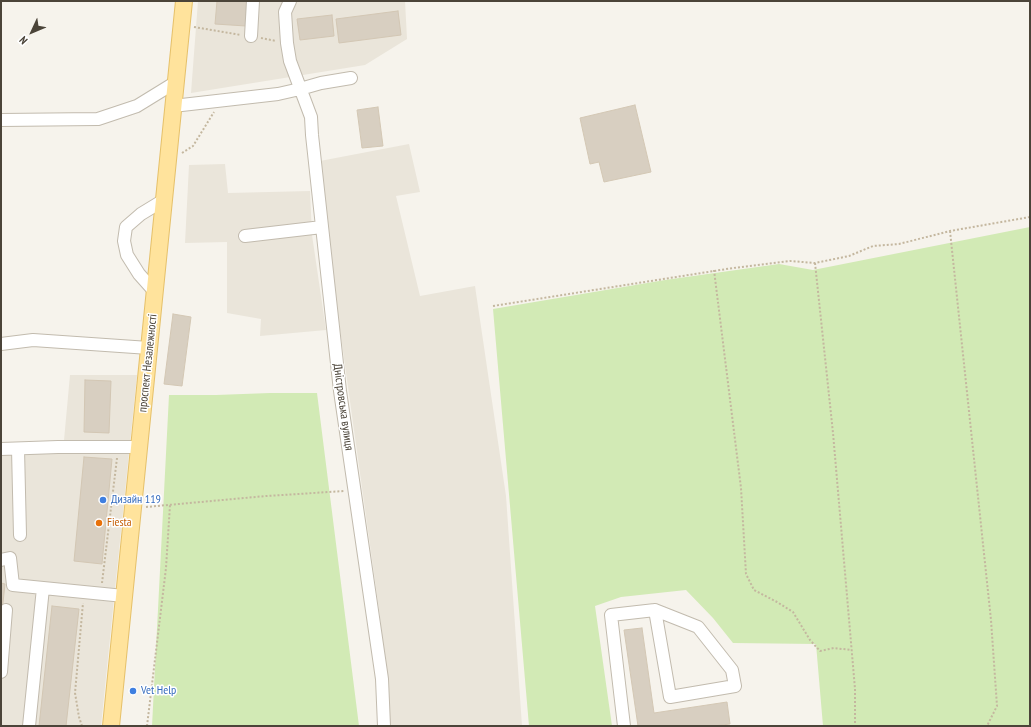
<!DOCTYPE html>
<meta charset="utf-8">
<style>
body{margin:0}
#map{position:relative;width:1031px;height:727px;overflow:hidden;background:#f6f3ec;font-family:"PT Sans Narrow",sans-serif}
canvas{display:block}
.frame{position:absolute;inset:0;border:2px solid #4b4439;pointer-events:none}
.north{position:absolute;left:12px;top:12px;width:40px;height:40px;-webkit-text-stroke:3px #fff;paint-order:stroke;rotate:226deg;font-size:11px;font-weight:700;line-height:16px;text-align:center;color:#4b4439}
.north::after{content:'';display:block;margin:auto;width:14px;height:18px;background:#4b4439;clip-path:polygon(50% 0,100% 100%,50% 72%,0 100%)}
</style>
<div id="map">
<canvas width="1031" height="727"></canvas>
<div class="frame"></div>
<div class="north">N</div>
</div>
<script>
const context = document.querySelector('canvas').getContext('2d');
context.lineJoin = 'round';
function paint(path, color) {
  context.fillStyle = color;
  context.fill(path, 'evenodd');
}
function toPath(rows) {
  const path = new Path2D();
  for (const r of rows) {
    path.moveTo(r[0], r[1]);
    for (let i = 2; i < r.length; i += 2) path.lineTo(r[i], r[i + 1]);
  }
  return path;
}
function strokePath(path, color, width, dash) {
  context.strokeStyle = color;
  context.lineWidth = width;
  context.lineCap = dash ? 'butt' : 'round';
  context.setLineDash(dash || []);
  context.stroke(path);
}
function write(font, color, halo, rows, align = 'center') {
  context.font = font + ' "PT Sans Narrow",sans-serif';
  context.lineWidth = 3;
  context.setLineDash([]);
  context.textBaseline = 'middle';
  context.strokeStyle = halo;
  context.fillStyle = color;
  for (const [text, x, y, turn = 0] of rows) {
    context.save();
    context.translate(x, y);
    context.rotate((+turn || 0) * Math.PI / 180);
    context.textAlign = isNaN(turn) ? turn : align;
    if (halo) context.strokeText(text, 0, 0);
    context.fillText(text, 0, 0);
    context.restore();
  }
}
const residential = toPath([
 [198,1,405,1,407,39,365,65,191,93],
 [409,144,420,192,396,196,420,296,475,286,506,496,522,726,390,726,380,617,332,272,320,161],
 [225,164,228,193,310,191,312,235,326,330,260,336,261,319,227,313,227,242,185,243,189,165],
 [70,375,137,375,101,726,1,726,1,454,63,451]
]);
const green = toPath([
 [1030,227,1030,726,823,726,816,644,733,643,713,618,686,590,621,597,595,606,612,726,529,726,493,309,665,280,779,264,813,270],
 [270,393,317,393,359,726,152,726,169,395,216,395]
]);
const building = toPath([
 [217,1,248,1,246,26,215,24,217,1],
 [398,11,401,35,339,43,336,19,398,11],
 [332,15,334,36,300,40,297,19,332,15],
 [635,105,651,172,604,182,599,162,590,164,580,118,635,105],
 [378,107,383,146,362,148,357,110,378,107],
 [173,314,191,317,182,386,164,384,173,314],
 [85,380,111,381,109,433,84,432,85,380],
 [84,457,112,459,102,564,74,561,84,457],
 [1,583,5,584,1,621,1,583],
 [52,606,79,609,66,726,39,726,52,606],
 [642,628,654,713,727,702,730,724,714,726,638,726,624,630,642,628]
]);
const path = toPath([
 [194,27,241,35],
 [261,38,276,41],
 [182,153,193,146,214,112],
 [950,231,991,620,997,706,987,726],
 [815,263,833,433,855,689,855,726],
 [714,270,741,488,746,574,754,590,777,602,793,612,810,640,820,651,834,648,851,650],
 [493,306,733,268,790,261,815,263,849,256,873,246,899,244,950,231,1030,217],
 [146,507,266,496,345,491],
 [102,583,117,458],
 [82,726,79,717,75,693,83,603],
 [147,726,166,568,170,505]
]);
const minor = toPath([
 [290,1,285,12,287,43,290,61,311,117,312,135,340,391,382,679,384,726],
 [251,36,253,1],
 [173,106,278,94,300,89,321,83,351,78],
 [1,120,98,119,137,106,176,82],
 [245,236,322,227],
 [155,292,139,274,127,255,124,241,126,227,141,214,164,200],
 [1,344,33,340,149,348],
 [1,449,58,447,139,447],
 [18,449,20,535],
 [1,560,10,558,13,585,124,596],
 [1,672,6,610],
 [29,726,43,588],
 [624,726,611,615,655,610,698,627,732,670,735,686,670,697,655,610]
]);
const major = toPath([
 [111,726,184,1]
]);
const markers = [
 [103,500,4,"#3f7fe0"],
 [99,523,4,"#e8710a"],
 [133,691,4,"#3f7fe0"]
];
const streetNames = [
 ["проспект Незалежності",148,363,-84],
 ["Дністровська вулиця",343,407,82]
];
const shopNames = [
 ["Дизайн 119",111,500],
 ["Vet Help",141,691]
];
const foodNames = [
 ["Fiesta",107,523]
];
paint(residential, '#eae5da');
paint(green, '#d2eab5');
paint(building, '#d8cfc1');
strokePath(building, '#d3c7b4', 1);
strokePath(minor, '#c2bbae', 14);
strokePath(major, '#e6c16a', 18);
strokePath(path, '#c4b79f', 2, [2, 2]);
strokePath(minor, '#fff', 12);
strokePath(major, '#ffe39c', 16);
for (const [x, y, r, color] of markers) {
  const dot = new Path2D();
  dot.arc(x, y, r, 0, 2 * Math.PI);
  context.fillStyle = color;
  context.fill(dot);
  strokePath(dot, '#fff', 1.5);
}
write('12px', '#4b4439', '#fff', streetNames);
write('12px', '#366cbe', '#fff', shopNames, 'left');
write('12px', '#c56008', '#fff', foodNames, 'left');
</script>
